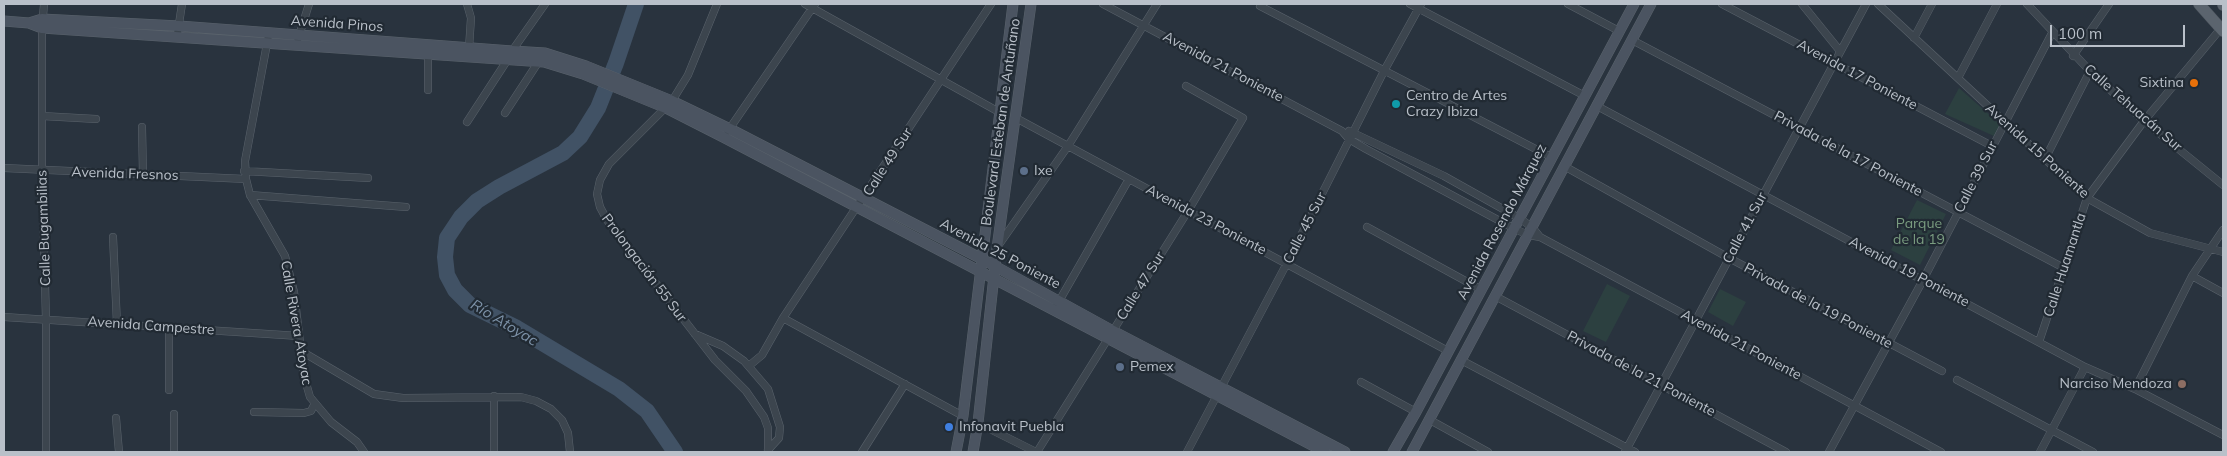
<!DOCTYPE html>
<meta charset="utf-8">
<style>
body{margin:0}
#map{position:relative;width:2227px;height:456px;overflow:hidden;background:#29333e;font-family:Mulish,sans-serif}
canvas{display:block}
.frame{position:absolute;inset:0;border:5px solid #b9c0c9;pointer-events:none}
.scale{position:absolute;left:2050px;top:25px;width:135px;height:22px;box-sizing:border-box;border:2px solid #b9c0c9;border-top:0;padding-left:6px;font-size:15px;line-height:18px;white-space:nowrap;color:#b9c0c9;-webkit-text-stroke:4px #212a33;paint-order:stroke}
</style>
<div id="map">
<canvas width="2227" height="456"></canvas>
<div class="frame"></div>
<div class="scale">100 m</div>
</div>
<script>
const context = document.querySelector('canvas').getContext('2d');
context.lineJoin = 'round';
function paint(path, color) {
  context.fillStyle = color;
  context.fill(path, 'evenodd');
}
function toPath(rows) {
  const path = new Path2D();
  for (const r of rows) {
    path.moveTo(r[0], r[1]);
    for (let i = 2; i < r.length; i += 2) path.lineTo(r[i], r[i + 1]);
  }
  return path;
}
function strokePath(path, color, width, dash) {
  context.strokeStyle = color;
  context.lineWidth = width;
  context.lineCap = dash ? 'butt' : 'round';
  context.setLineDash(dash || []);
  context.stroke(path);
}
function write(font, color, halo, rows, align = 'center') {
  context.font = font + ' Mulish,sans-serif';
  context.lineWidth = 4.5;
  context.setLineDash([]);
  context.textBaseline = 'middle';
  context.strokeStyle = halo;
  context.fillStyle = color;
  for (const [text, x, y, turn = 0] of rows) {
    context.save();
    context.translate(x, y);
    context.rotate((+turn || 0) * Math.PI / 180);
    context.textAlign = isNaN(turn) ? turn : align;
    if (halo) context.strokeText(text, 0, 0);
    context.fillText(text, 0, 0);
    context.restore();
  }
}
const green = toPath([
 [1959,88,2001,125,1994,136,1945,114],
 [1917,200,1946,214,1920,265,1891,250],
 [1607,284,1630,296,1606,342,1583,331],
 [1720,289,1746,302,1733,326,1708,312]
]);
const river = toPath([
 [636,4,616,63,598,108,580,137,563,153,499,187,477,201,461,217,447,238,445,257,447,275,455,290,470,305,517,328,619,389,647,411,675,452]
]);
const minor = toPath([
 [44,4,42,28,42,171,46,320,46,452],
 [467,4,471,18,469,48],
 [717,4,688,75,672,101,609,164,600,180,597,194,600,207,607,220,715,360,746,391,764,417,768,428,768,452],
 [805,4,999,112],
 [1103,4,1342,131,1349,139,1366,149,1513,228,1528,235,1540,237,1941,452],
 [1410,4,1585,96],
 [1568,4,1619,31],
 [1722,4,1992,146],
 [1802,4,1840,51],
 [1878,4,2087,198,2150,233,2223,252],
 [2027,4,2090,71,2144,121,2223,185],
 [1260,6,1551,157],
 [269,33,245,161,246,179,250,195,285,256,294,292,304,376,310,397,331,422,357,442,364,452],
 [177,37,182,4],
 [1914,38,1932,4],
 [298,39,309,4],
 [1632,40,2064,268],
 [512,51,545,4],
 [2073,56,2109,4],
 [1958,78,1997,4],
 [428,90,428,54],
 [1597,106,2085,367,2135,389,2223,435],
 [505,113,539,61],
 [42,116,96,119],
 [1016,118,1448,351],
 [467,122,508,59],
 [142,127,143,174],
 [728,131,815,4],
 [1349,131,1444,176,1519,218,1532,227,1540,237],
 [2045,159,2090,71],
 [1564,166,1729,258,1942,371],
 [4,168,246,179],
 [244,171,368,178],
 [250,195,406,207],
 [1367,227,1482,290],
 [113,237,117,324],
 [998,246,1068,146,1157,4],
 [2192,276,2223,293],
 [1495,296,1786,452],
 [1054,310,1129,179],
 [4,317,299,336],
 [783,318,963,416],
 [169,327,169,390],
 [695,334,723,346,744,361,768,389,780,427,779,438,768,450],
 [2039,342,2087,198,2144,121,2222,27],
 [301,351,374,394,403,398,521,397,536,401,551,409,562,420,568,433,570,452],
 [1461,360,1635,452],
 [750,365,762,355,783,318,991,4],
 [1957,380,2093,452],
 [1361,382,1416,412],
 [2135,389,2192,276,2223,230],
 [254,412,304,413,311,411,315,403],
 [174,414,174,452],
 [116,418,119,452],
 [1430,420,1488,452],
 [978,423,1036,452],
 [494,452,494,396],
 [862,452,905,384],
 [1037,452,1188,211,1243,118,1186,86],
 [1187,452,1287,263,1384,71,1421,4],
 [1625,452,1866,4],
 [1829,452,1923,280,2052,33],
 [2040,452,2085,367]
]);
const secondary = toPath([
 [4,21,29,23,42,28,544,62,583,74,666,108,723,137,1325,452],
 [29,23,42,19,179,26,512,51,545,53,586,66,672,101,730,129,982,259,1113,331,1345,452],
 [956,452,963,416,1013,4],
 [973,452,978,423,997,248,1031,4],
 [1393,452,1416,412,1634,4],
 [1412,452,1651,4]
]);
const primary = toPath([
 [2199,4,2223,31],
 [2223,4,2223,5]
]);
const markers = [
 [2194,83,5,"#e8710a"],
 [1396,104,5,"#0f9aa8"],
 [1024,171,5,"#5c6f8a"],
 [1120,367,5,"#5c6f8a"],
 [2182,384,5,"#8d6e63"],
 [949,427,5,"#3f7fe0"]
];
const streetNames = [
 ["Avenida Pinos",337,24,4],
 ["Avenida 21 Poniente",1223,67,28],
 ["Avenida 17 Poniente",1857,75,28],
 ["Calle Tehuacán Sur",2133,108,41],
 ["Boulevard Esteban de Antuñano",1001,122,-82],
 ["Avenida 15 Poniente",2037,151,42],
 ["Privada de la 17 Poniente",1848,154,28],
 ["Calle 49 Sur",888,162,-57],
 ["Avenida Fresnos",125,174,2],
 ["Calle 39 Sur",1976,177,-63],
 ["Avenida 23 Poniente",1206,220,28],
 ["Avenida Rosendo Márquez",1502,222,-62],
 ["Calle Bugambilias",44,228,-92],
 ["Calle 45 Sur",1305,228,-63],
 ["Calle 41 Sur",1745,228,-62],
 ["Avenida 25 Poniente",1000,254,28],
 ["Calle Huamantla",2065,265,-72],
 ["Prolongación 55 Sur",644,268,53],
 ["Avenida 19 Poniente",1909,272,28],
 ["Calle 47 Sur",1141,286,-58],
 ["Privada de la 19 Poniente",1818,306,28],
 ["Calle Rivera Atoyac",296,323,80],
 ["Avenida Campestre",151,326,4],
 ["Avenida 21 Poniente",1741,345,28],
 ["Privada de la 21 Poniente",1641,374,28]
];
const poiNames = [
 ["Sixtina",2184,83,"right"],
 ["Centro de Artes",1406,96],
 ["Crazy Ibiza",1406,112],
 ["Ixe",1034,171],
 ["Pemex",1130,367],
 ["Narciso Mendoza",2172,384,"right"],
 ["Infonavit Puebla",959,427]
];
const parkNames = [
 ["Parque",1919,224],
 ["de la 19",1919,240]
];
const waterNames = [
 ["Río Atoyac",504,323,31]
];
paint(green, '#2c4040');
strokePath(river, '#415265', 16);
strokePath(minor, '#5a636c', 8);
strokePath(secondary, '#5a636c', 11);
strokePath(primary, '#464e57', 12);
strokePath(minor, '#3c454e', 7);
strokePath(secondary, '#4b5461', 10);
strokePath(primary, '#5b646e', 11);
for (const [x, y, r, color] of markers) {
  const dot = new Path2D();
  dot.arc(x, y, r, 0, 2 * Math.PI);
  context.fillStyle = color;
  context.fill(dot);
  strokePath(dot, '#212a33', 2);
}
write('14px', '#b9c0c9', '#212a33', streetNames);
write('14px', '#b9c0c9', '#212a33', poiNames, 'left');
write('14px', '#7a9c80', '#212a33', parkNames);
write('italic 15px', '#7d92a8', '#212a33', waterNames);
</script>
